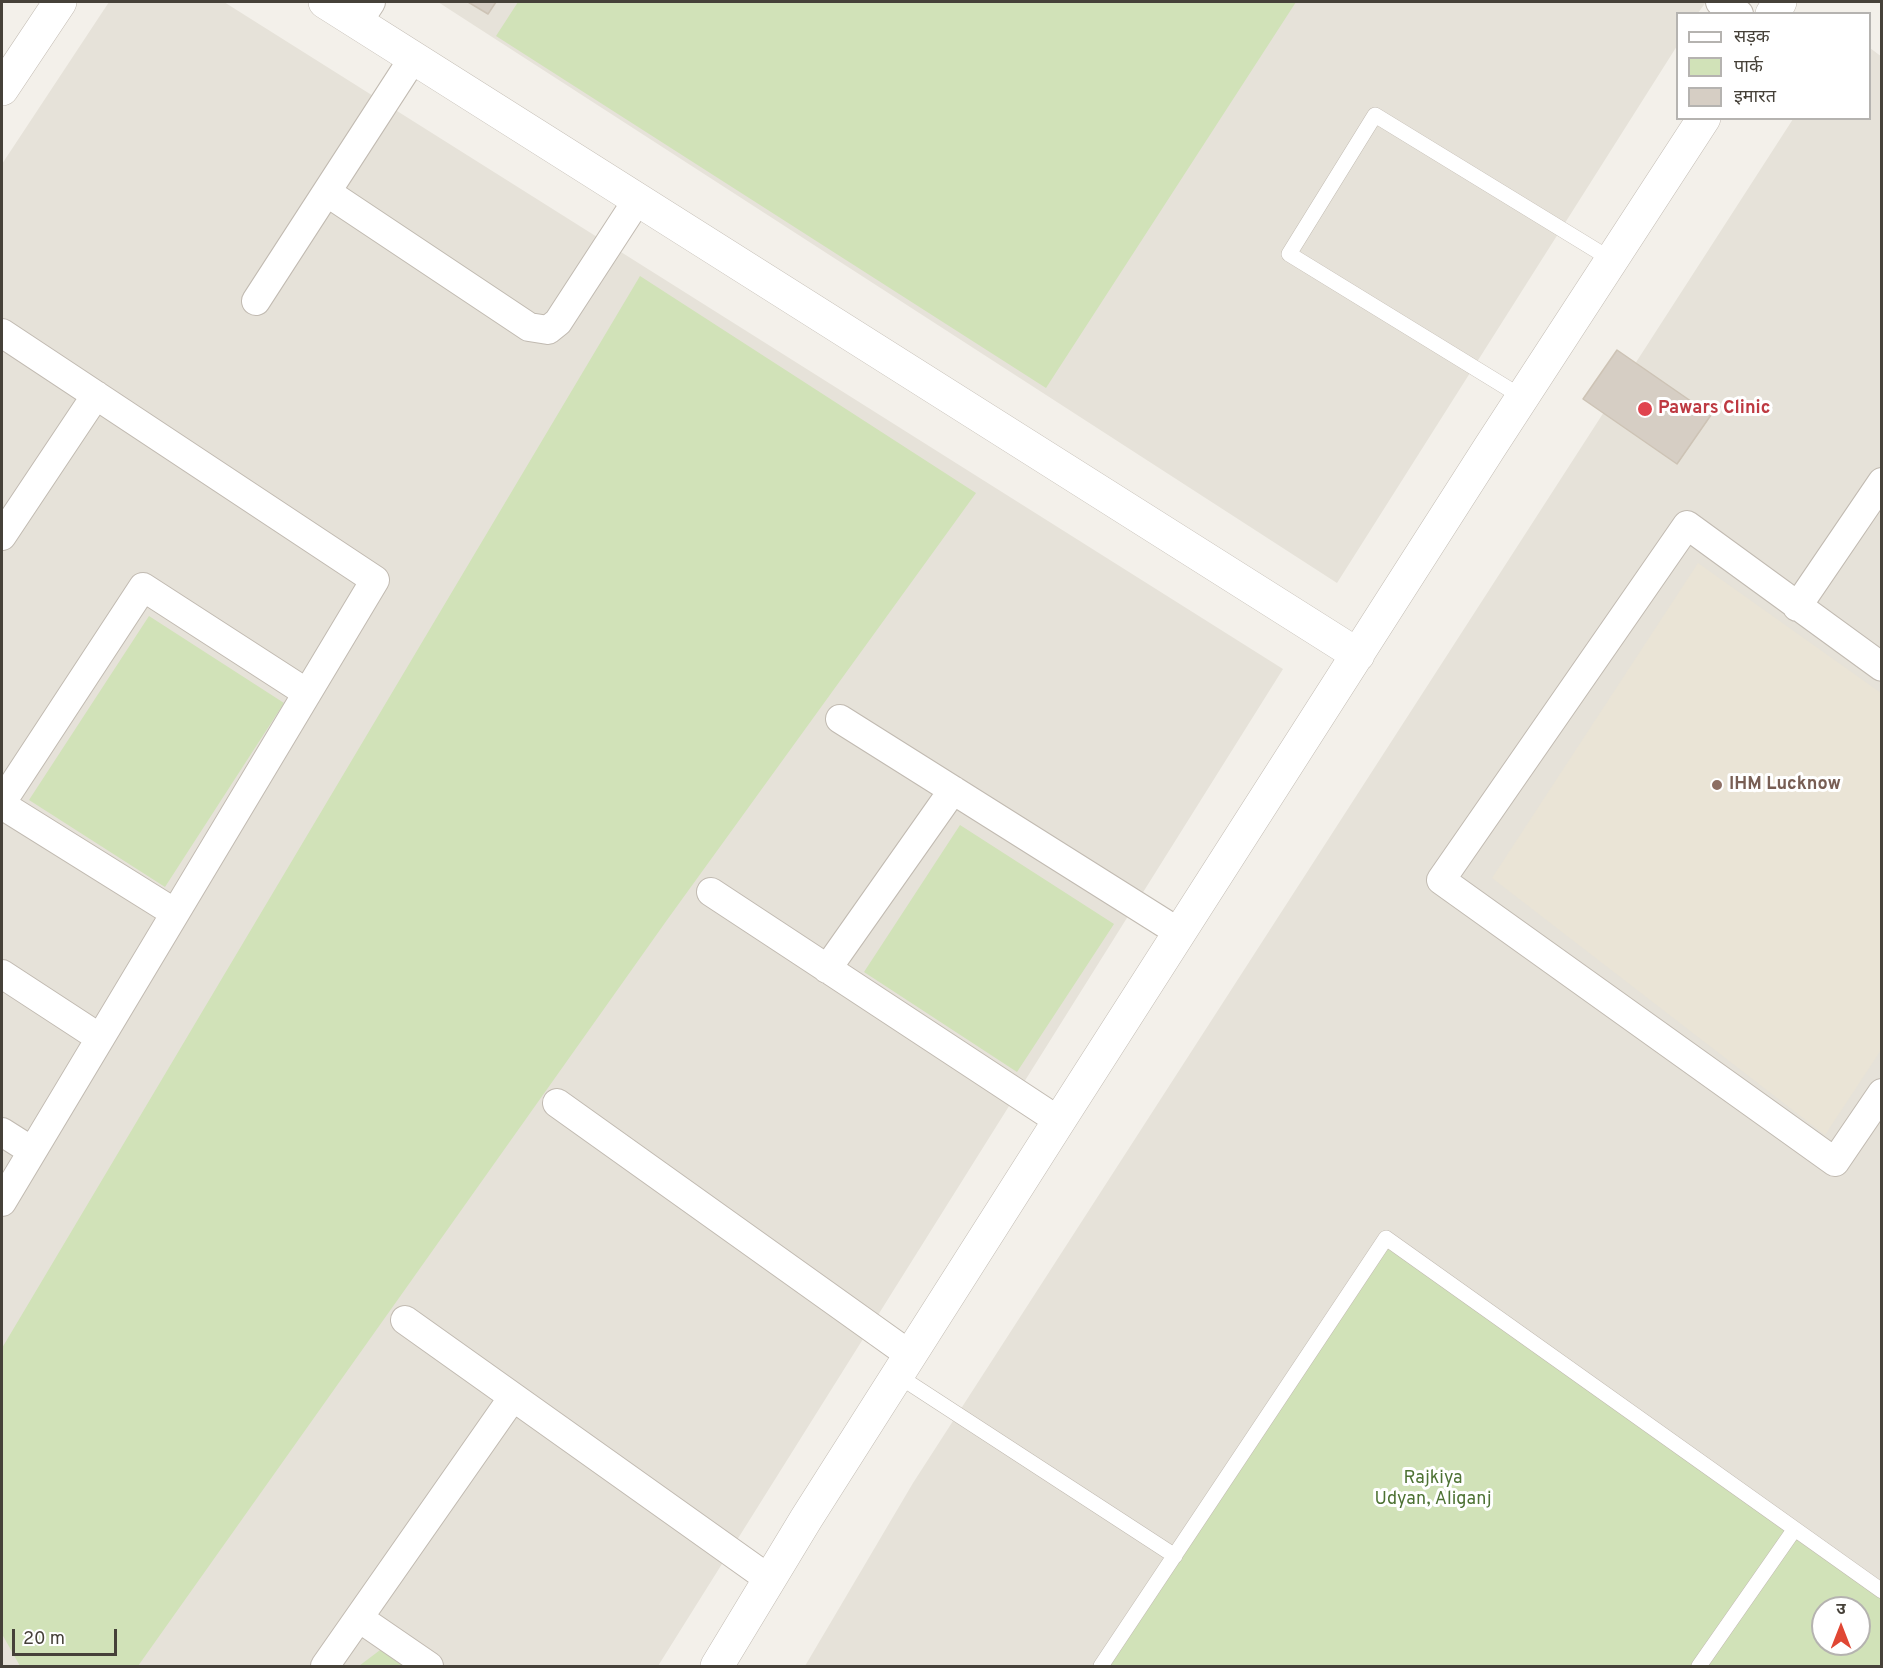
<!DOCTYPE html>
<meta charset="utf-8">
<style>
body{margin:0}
#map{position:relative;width:1883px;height:1668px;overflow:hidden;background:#f3f0ea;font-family:Overpass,"Noto Sans Devanagari",sans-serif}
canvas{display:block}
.frame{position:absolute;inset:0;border:3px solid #464139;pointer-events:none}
.legend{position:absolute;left:1676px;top:12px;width:195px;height:108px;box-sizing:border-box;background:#fff;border:2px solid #b5b3b0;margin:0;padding:8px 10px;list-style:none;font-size:18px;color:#464139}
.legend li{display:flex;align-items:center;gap:12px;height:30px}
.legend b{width:30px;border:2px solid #b5b3b0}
.north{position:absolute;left:1811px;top:1596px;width:60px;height:60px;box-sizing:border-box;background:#fff;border:2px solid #b5b3b0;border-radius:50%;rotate:0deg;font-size:16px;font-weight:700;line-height:24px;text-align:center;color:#464139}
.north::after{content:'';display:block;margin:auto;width:21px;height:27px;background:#e04734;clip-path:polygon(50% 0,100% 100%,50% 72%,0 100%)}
.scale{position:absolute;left:12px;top:1629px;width:105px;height:27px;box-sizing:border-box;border:3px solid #464139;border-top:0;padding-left:8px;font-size:18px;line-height:21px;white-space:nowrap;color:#464139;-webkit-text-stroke:4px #fff;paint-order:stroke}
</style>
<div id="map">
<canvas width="1883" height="1668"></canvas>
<div class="frame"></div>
<ul class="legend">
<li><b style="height:8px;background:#fff"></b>सड़क</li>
<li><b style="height:16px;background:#d1e2b8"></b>पार्क</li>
<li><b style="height:16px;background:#d6cec4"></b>इमारत</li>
</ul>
<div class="north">उ</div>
<div class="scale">20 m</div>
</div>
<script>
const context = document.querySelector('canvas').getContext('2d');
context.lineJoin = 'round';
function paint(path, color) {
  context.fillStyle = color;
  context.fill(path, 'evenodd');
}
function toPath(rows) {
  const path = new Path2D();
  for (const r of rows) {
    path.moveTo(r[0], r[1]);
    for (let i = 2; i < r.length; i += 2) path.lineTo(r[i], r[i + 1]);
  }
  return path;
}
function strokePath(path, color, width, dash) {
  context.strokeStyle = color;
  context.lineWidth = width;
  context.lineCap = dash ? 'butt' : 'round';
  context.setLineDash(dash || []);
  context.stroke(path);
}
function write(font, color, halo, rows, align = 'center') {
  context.font = font + ' Overpass,sans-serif';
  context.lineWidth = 6;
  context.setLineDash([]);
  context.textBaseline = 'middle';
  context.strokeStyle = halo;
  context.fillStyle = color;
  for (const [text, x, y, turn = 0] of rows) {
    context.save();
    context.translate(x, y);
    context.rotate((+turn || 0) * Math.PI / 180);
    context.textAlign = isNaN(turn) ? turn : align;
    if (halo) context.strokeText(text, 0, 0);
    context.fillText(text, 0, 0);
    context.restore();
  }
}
const residential = toPath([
 [109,2,224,2,1283,669,658,1666,2,1666,2,164],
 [438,2,1706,2,1698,13,1678,14,1677,46,1337,583],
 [1870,48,1882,57,1881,1666,805,1666,913,1483,1793,119,1870,118],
 [1823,1608,1859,1608,1859,1644,1823,1644]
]);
const education = toPath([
 [1698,563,1881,693,1881,1050,1825,1135,1492,878]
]);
const green = toPath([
 [518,2,1296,2,1046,388,496,36],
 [640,276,976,493,667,920,138,1666,20,1666,2,1634,2,1348],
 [149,616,284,703,165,887,29,800],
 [960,825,1114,924,1017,1072,864,972],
 [1386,1238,1881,1591,1881,1666,1101,1666],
 [1823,1608,1859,1608,1859,1644,1823,1644],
 [392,1641,429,1666,359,1666]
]);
const building = toPath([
 [468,2,496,2,488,14,468,2],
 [1617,350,1711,415,1677,464,1583,399,1617,350]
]);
const service = toPath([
 [1522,397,1289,254,1375,115,1612,260],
 [897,1375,1175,1556],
 [1101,1666,1386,1238,1882,1591],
 [1699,1666,1794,1530]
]);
const minor = toPath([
 [1720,2,1739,14],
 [358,22,371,2],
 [328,193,529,327,548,330,558,322,638,199],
 [256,301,414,57],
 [2,333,375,580,2,1202],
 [2,536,96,395],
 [1797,607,1882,482],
 [1882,667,1687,525,1441,880,1835,1162,1882,1093],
 [840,719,1180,933],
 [2,802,143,587,307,693],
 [2,805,175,913],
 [711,892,1059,1121],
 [827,969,953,790],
 [2,974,100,1038],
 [557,1103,910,1355],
 [2,1132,32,1151],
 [405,1320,769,1579],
 [359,1618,429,1666],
 [325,1666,513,1397]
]);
const tertiary = toPath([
 [325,2,1358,655],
 [1772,14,1780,2],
 [2,89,60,2],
 [717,1666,806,1519,1059,1121,1490,447,1704,118]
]);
const markers = [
 [1645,409,8,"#e0444e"],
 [1717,785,6,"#8d6e63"]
];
const healthNames = [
 ["Pawars Clinic",1658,409]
];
const educationNames = [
 ["IHM Lucknow",1729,785]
];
const parkNames = [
 ["Rajkiya",1433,1479],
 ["Udyan, Aliganj",1433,1500]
];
paint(residential, '#e6e2d9');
paint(education, '#eae4d6');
paint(green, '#d1e2b8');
paint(building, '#d6cec4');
strokePath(building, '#cdc3b5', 1.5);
strokePath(service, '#c1bab1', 16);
strokePath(minor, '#c1bab1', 30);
strokePath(tertiary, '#c1bab1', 34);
strokePath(service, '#fff', 15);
strokePath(minor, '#fff', 28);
strokePath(tertiary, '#fff', 33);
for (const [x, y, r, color] of markers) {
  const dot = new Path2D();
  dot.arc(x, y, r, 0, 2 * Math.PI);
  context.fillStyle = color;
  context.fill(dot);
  strokePath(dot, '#fff', 2);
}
write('bold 18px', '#be3a42', '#fff', healthNames, 'left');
write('bold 18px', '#785e54', '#fff', educationNames, 'left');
write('18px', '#4d7233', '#fff', parkNames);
</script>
